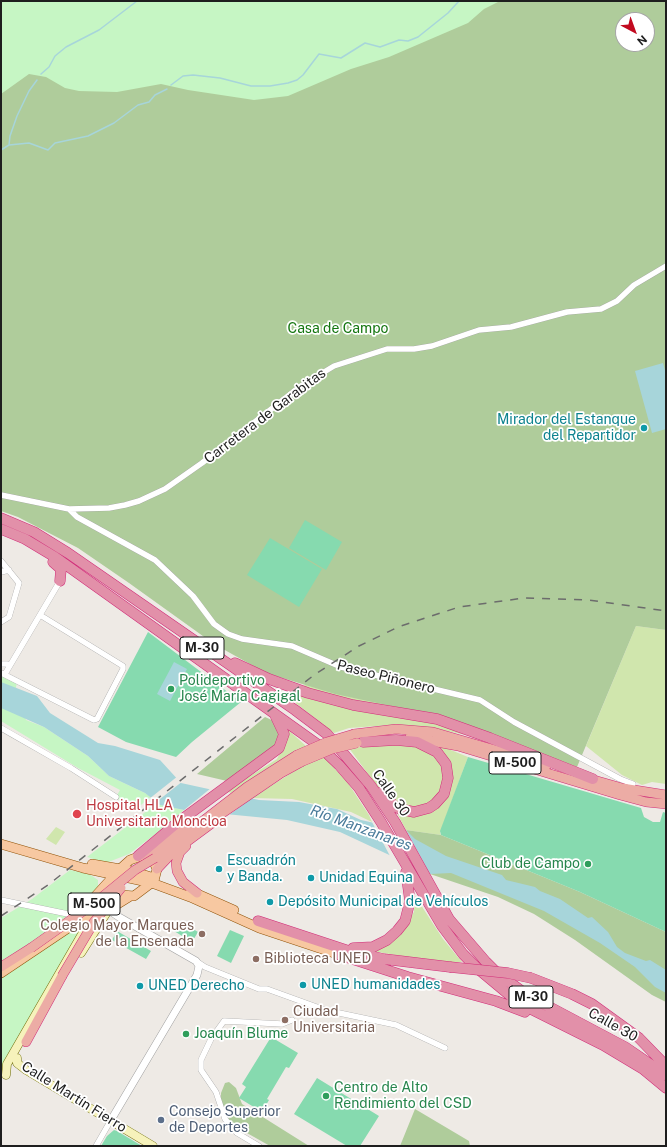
<!DOCTYPE html>
<meta charset="utf-8">
<style>
body{margin:0}
#map{position:relative;width:667px;height:1147px;overflow:hidden;background:#eeeae5;font-family:"Public Sans",sans-serif}
canvas{display:block}
.frame{position:absolute;inset:0;border:2px solid #1e1e1e;pointer-events:none}
.north{position:absolute;left:615px;top:12px;width:40px;height:40px;box-sizing:border-box;background:#fff;border:1px solid #a5a5a5;border-radius:50%;rotate:139deg;font-size:11px;font-weight:700;line-height:16px;text-align:center;color:#1e1e1e}
.north::after{content:'';display:block;margin:auto;width:14px;height:18px;background:#c20a20;clip-path:polygon(50% 0,100% 100%,50% 72%,0 100%)}
</style>
<div id="map">
<canvas width="667" height="1147"></canvas>
<div class="frame"></div>
<div class="north">N</div>
</div>
<script>
const context = document.querySelector('canvas').getContext('2d');
context.lineJoin = 'round';
function paint(path, color) {
  context.fillStyle = color;
  context.fill(path, 'evenodd');
}
function toPath(rows) {
  const path = new Path2D();
  for (const r of rows) {
    path.moveTo(r[0], r[1]);
    for (let i = 2; i < r.length; i += 2) path.lineTo(r[i], r[i + 1]);
  }
  return path;
}
function strokePath(path, color, width, dash) {
  context.strokeStyle = color;
  context.lineWidth = width;
  context.lineCap = dash ? 'butt' : 'round';
  context.setLineDash(dash || []);
  context.stroke(path);
}
function write(font, color, halo, rows, align = 'center') {
  context.font = font + ' "Public Sans",sans-serif';
  context.lineWidth = 3.5;
  context.setLineDash([]);
  context.textBaseline = 'middle';
  context.strokeStyle = halo;
  context.fillStyle = color;
  for (const [text, x, y, turn = 0] of rows) {
    context.save();
    context.translate(x, y);
    context.rotate((+turn || 0) * Math.PI / 180);
    context.textAlign = isNaN(turn) ? turn : align;
    if (halo) context.strokeText(text, 0, 0);
    context.fillText(text, 0, 0);
    context.restore();
  }
}
const grass = toPath([
 [636,626,666,630,666,784,652,782,642,785,622,775,586,746],
 [307,683,395,707,466,735,438,729,392,725,349,728,334,733,289,698],
 [286,728,306,746,231,793,225,792,277,759,285,743],
 [385,744,436,744,468,757,440,833,441,835,406,830,398,815,349,748],
 [324,757,348,783,369,815,372,822,351,812,292,799,252,798,307,763],
 [56,827,65,832,56,845,46,839],
 [415,896,443,939,462,962,437,962,372,951,404,928,414,912]
]);
const forest = toPath([
 [1,1,666,1,666,630,636,626,577,767,438,716,335,694,266,673,214,644,129,583,78,548,18,517,1,511],
 [623,20,647,20,647,44,623,44],
 [265,717,274,721,279,733,277,743,268,752,227,781,197,774],
 [406,830,441,835,580,892,666,932,666,1002,652,995,575,940,534,914,498,897,430,874],
 [229,1082,236,1088,242,1104,309,1146,270,1146,231,1124,221,1102,221,1093,225,1083],
 [415,1109,469,1141,470,1146,400,1146]
]);
const park = toPath([
 [1,1,500,1,484,9,468,23,389,57,351,69,288,96,254,100,188,90,161,84,117,92,79,91,65,88,46,77,29,74,1,94],
 [1,675,17,683,16,687,26,720,44,727,88,756,109,776,145,793,151,797,132,812,116,797,120,790,78,768,1,721],
 [157,803,161,805,184,810,169,824,129,854,106,863,87,857],
 [70,870,89,874,98,880,98,887,93,896,71,912,86,924,1,1069,1,918,32,899]
]);
const pitch = toPath([
 [305,520,342,542,326,570,289,548],
 [270,538,322,569,299,607,247,575],
 [148,632,241,702,192,742,176,757,126,742,98,727],
 [468,757,641,808,644,817,653,822,660,822,663,812,666,813,666,932,580,892,441,835,440,831],
 [180,921,198,932,192,942,174,931],
 [230,930,244,936,231,963,217,956],
 [117,931,151,951,146,959,112,940],
 [271,1037,298,1053,289,1068,286,1067,267,1099,269,1100,262,1112,239,1098,246,1087,242,1084],
 [317,1078,379,1116,360,1146,347,1146,294,1114],
 [114,1130,117,1131,142,1146,101,1146,107,1136]
]);
const water = toPath([
 [663,363,666,374,666,429,652,433,635,371],
 [174,662,187,669,170,701,157,694],
 [1,682,37,696,50,713,98,743,115,746,160,760,181,783,259,800,299,802,337,809,361,820,406,830,415,839,446,856,502,875,506,880,535,887,540,891,560,899,588,918,592,917,608,932,617,947,625,953,646,961,650,960,666,970,666,993,655,987,635,967,600,943,544,911,451,873,430,874,340,832,287,820,184,810,160,805,145,793,109,776,88,756,44,727,1,708]
]);
const pier = toPath([
 [178,776,183,781,155,803,149,799],
 [211,788,252,798,229,815,184,810],
 [372,822,406,830,430,874,390,856]
]);
const stream = toPath([
 [41,74,49,67,55,56,66,47,99,30,137,1],
 [171,85,183,76,193,75,220,78,251,86,270,86,288,83,297,80,303,75,319,54,341,58,365,43,380,47,399,40,408,41,418,37,448,13,459,1],
 [9,145,10,136,17,116,29,91,37,80],
 [1,150,9,145,29,143,48,150,55,143,88,136,114,123,138,105,149,102,155,95,167,89]
]);
const minor = toPath([
 [1,495,69,509,77,517,155,560,193,596,214,624,228,634,242,639,292,646,341,667,480,700,514,722,620,779,633,784],
 [69,509,109,508,125,505,139,501,165,489,202,463,301,386,334,366,387,349,414,349,432,346,479,330,511,327,567,312,601,309,617,301,634,285,666,266],
 [1,561,19,583,9,617,1,622],
 [1,572,9,570],
 [1,664,7,664,9,666],
 [1,673,94,720,97,719,123,669,123,666,40,615],
 [5,674,60,581],
 [1,728,71,768,116,797],
 [1,900,68,914,70,916],
 [196,961,205,967,259,989,267,989,325,1010,396,1025,445,1048],
 [96,1146,111,1120],
 [259,1146,237,1133,225,1119,216,1092,201,1070,201,1060,211,1039,224,1021,282,1024,292,1020]
]);
const tertiary = toPath([
 [104,907,119,917,196,961,199,966,197,975,111,1120]
]);
const secondary = toPath([
 [81,953,107,912],
 [17,1058,17,1063,26,1070,153,1146],
 [6,1075,7,1064,89,922,100,899]
]);
const primary = toPath([
 [1,844,83,868,152,883,190,897,259,928,340,955],
 [92,864,132,871,154,878],
 [111,881,116,890,122,895,134,896,154,881,157,869,154,862],
 [191,891,234,910],
 [90,902,120,869,130,860,144,855],
 [1,973,83,918,108,910,129,897]
]);
const trunk = toPath([
 [354,734,396,729,433,732,547,765],
 [410,737,458,746,620,795,646,802,666,804],
 [587,778,622,788,666,795],
 [212,820,281,773,301,762],
 [186,846,180,852,176,863,177,871,183,882,197,893],
 [145,855,183,830],
 [155,858,247,787,297,755],
 [157,869,173,852,219,818],
 [1,967,31,948],
 [26,1042,62,976]
]);
const motorway = toPath([
 [1,518,34,532,68,553,295,710,327,734,371,786,395,822,449,919,486,962,497,973,527,995,625,1047,666,1075],
 [1,529,25,539,55,557,317,744,339,765,359,788,381,822,442,926,463,954,477,968,519,1003,603,1045,643,1069,666,1088],
 [53,562,61,569,60,581],
 [235,663,269,679,308,693,353,705,437,719,490,738,593,779],
 [363,742,396,740,417,742,437,752,446,764,448,778,444,794,435,804,429,808,414,812,400,809,394,806,382,792],
 [138,856,177,823,279,748,284,734,275,715],
 [258,921,352,952,384,959,450,967],
 [353,948,373,947,387,940,397,931,405,921,410,901,406,872],
 [340,955,408,977,496,1001,525,1012],
 [531,978,572,994,592,1004,639,1038,666,1066]
]);
const rail = toPath([
 [1,916,48,885,314,675,359,646,398,627,459,607,524,598,589,600,666,611]
]);
const trunkBridge = toPath([
 [297,755,327,742,354,734],
 [301,762,332,749,357,743],
 [31,948,96,902,135,870,155,858],
 [62,976,94,922,121,888]
]);
const motorwayBridge = toPath([
 [450,967,508,973,531,978]
]);
const markers = [
 [644,428,4,"#0f9aa8"],
 [171,689,4,"#2e9e5b"],
 [77,814,5,"#e0444e"],
 [588,864,4,"#2e9e5b"],
 [219,869,4,"#0f9aa8"],
 [311,878,4,"#0f9aa8"],
 [270,902,4,"#0f9aa8"],
 [202,934,4,"#8d6e63"],
 [256,959,4,"#8d6e63"],
 [303,985,4,"#0f9aa8"],
 [140,986,4,"#0f9aa8"],
 [285,1020,4,"#8d6e63"],
 [186,1034,4,"#2e9e5b"],
 [326,1096,4,"#2e9e5b"],
 [161,1120,4,"#5c6f8a"]
];
const shields = [
 [202,648,44],
 [515,763,52],
 [94,904,52],
 [531,997,44]
];
const shieldNames = [
 ["M-30",202,648],
 ["M-500",515,763],
 ["M-500",94,904],
 ["M-30",531,997]
];
const parkNames = [
 ["Casa de Campo",338,329]
];
const streetNames = [
 ["Carretera de Garabitas",265,416,-37],
 ["Paseo Piñonero",386,677,14],
 ["Calle 30",391,793,55],
 ["Calle 30",613,1025,29],
 ["Calle Martín Fierro",74,1097,32]
];
const cultureNames = [
 ["Mirador del Estanque",636,420,"right"],
 ["del Repartidor",636,436,"right"],
 ["Escuadrón",227,861],
 ["y Banda.",227,877],
 ["Unidad Equina",319,878],
 ["Depósito Municipal de Vehículos",278,902],
 ["UNED humanidades",311,985],
 ["UNED Derecho",148,986]
];
const leisureNames = [
 ["Polideportivo",179,681],
 ["José María Cagigal",179,697],
 ["Club de Campo",580,864,"right"],
 ["Joaquín Blume",194,1034],
 ["Centro de Alto",334,1088],
 ["Rendimiento del CSD",334,1104]
];
const healthNames = [
 ["Hospital HLA",86,806],
 ["Universitario Moncloa",86,822]
];
const educationNames = [
 ["Colegio Mayor Marques",194,926,"right"],
 ["de la Ensenada",194,942,"right"],
 ["Biblioteca UNED",264,959],
 ["Ciudad",293,1012],
 ["Universitaria",293,1028]
];
const serviceNames = [
 ["Consejo Superior",169,1112],
 ["de Deportes",169,1128]
];
const waterNames = [
 ["Río Manzanares",361,828,20]
];
paint(grass, '#d0e6ad');
paint(forest, '#afcc9b');
paint(park, '#c6f6c4');
paint(pitch, '#86daaf');
paint(water, '#a7d5da');
paint(pier, '#eeeae5');
strokePath(stream, '#a7d5da', 1.5);
strokePath(minor, '#9f9f9f', 6);
strokePath(tertiary, '#9f9f9f', 8);
strokePath(secondary, '#706e0a', 9);
strokePath(primary, '#905308', 10);
strokePath(trunk, '#d12d79', 10);
strokePath(motorway, '#d12d79', 11);
strokePath(minor, '#fff', 5.5);
strokePath(tertiary, '#fff', 7);
strokePath(secondary, '#f6f2bb', 8);
strokePath(primary, '#f7c8a1', 9);
strokePath(trunk, '#ecaca5', 9);
strokePath(motorway, '#e290a9', 10);
strokePath(rail, '#6c6c6c', 1.5, [8, 8]);
strokePath(trunkBridge, '#d12d79', 10, []);
strokePath(motorwayBridge, '#d12d79', 11, []);
strokePath(trunkBridge, '#ecaca5', 9);
strokePath(motorwayBridge, '#e290a9', 10);
for (const [x, y, r, color] of markers) {
  const dot = new Path2D();
  dot.arc(x, y, r, 0, 2 * Math.PI);
  context.fillStyle = color;
  context.fill(dot);
  strokePath(dot, '#fff', 1.5);
}
for (const [x, y, w] of shields) {
  const box = new Path2D();
  box.roundRect(x - w / 2, y - 11, w, 22, 3);
  context.fillStyle = '#fff';
  context.fill(box);
  strokePath(box, '#1e1e1e', 1);
}
write('bold 13px', '#1e1e1e', null, shieldNames);
write('14px', '#157711', '#fff', parkNames);
write('14px', '#1e1e1e', '#fff', streetNames);
write('14px', '#0d838f', '#fff', cultureNames, 'left');
write('14px', '#27864d', '#fff', leisureNames, 'left');
write('14px', '#be3a42', '#fff', healthNames, 'left');
write('14px', '#785e54', '#fff', educationNames, 'left');
write('14px', '#4e5e75', '#fff', serviceNames, 'left');
write('italic 15px', '#497b9a', '#fff', waterNames);
</script>
